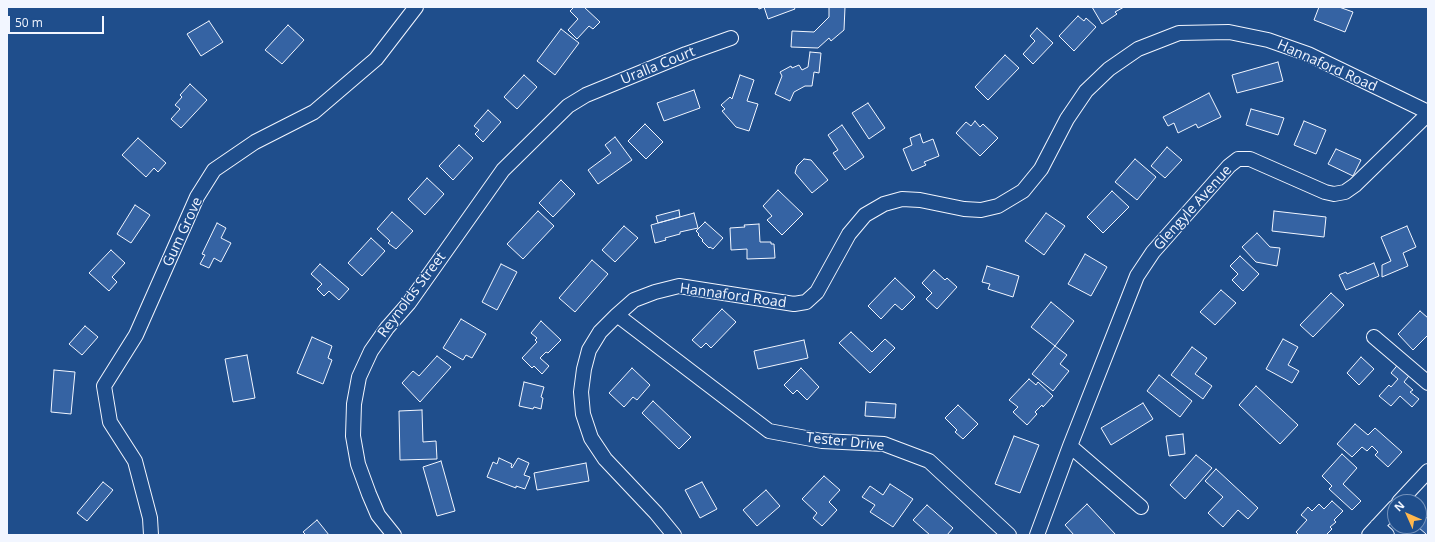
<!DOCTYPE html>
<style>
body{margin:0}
#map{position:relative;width:1435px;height:542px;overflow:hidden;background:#1f4e8c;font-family:"Open Sans",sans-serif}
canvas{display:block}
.frame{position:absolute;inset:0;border:8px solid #f2f6ff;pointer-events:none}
.north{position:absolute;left:1387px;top:494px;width:40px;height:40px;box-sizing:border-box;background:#1f4e8c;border:1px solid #7391ba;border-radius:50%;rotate:315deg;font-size:11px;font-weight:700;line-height:16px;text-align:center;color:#f2f6ff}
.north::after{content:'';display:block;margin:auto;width:14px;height:18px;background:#ffb74d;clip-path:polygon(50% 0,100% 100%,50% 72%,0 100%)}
.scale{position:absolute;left:8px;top:16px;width:96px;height:18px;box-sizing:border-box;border:2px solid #f2f6ff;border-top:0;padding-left:5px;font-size:12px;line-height:14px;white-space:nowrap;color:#f2f6ff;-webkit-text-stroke:3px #1f4e8c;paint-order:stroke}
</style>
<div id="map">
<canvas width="1435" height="542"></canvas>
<div class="frame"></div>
<div class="north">N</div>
<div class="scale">50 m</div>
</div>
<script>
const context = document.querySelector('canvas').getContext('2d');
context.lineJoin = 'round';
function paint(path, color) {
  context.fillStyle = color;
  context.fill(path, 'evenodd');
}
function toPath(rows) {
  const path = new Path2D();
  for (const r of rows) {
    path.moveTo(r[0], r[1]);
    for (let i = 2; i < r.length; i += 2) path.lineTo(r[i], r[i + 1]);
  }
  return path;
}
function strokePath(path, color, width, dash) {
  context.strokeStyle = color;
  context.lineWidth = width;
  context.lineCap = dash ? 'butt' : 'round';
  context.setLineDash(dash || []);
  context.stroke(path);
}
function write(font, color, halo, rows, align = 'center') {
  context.font = font + ' "Open Sans",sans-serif';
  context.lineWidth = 3;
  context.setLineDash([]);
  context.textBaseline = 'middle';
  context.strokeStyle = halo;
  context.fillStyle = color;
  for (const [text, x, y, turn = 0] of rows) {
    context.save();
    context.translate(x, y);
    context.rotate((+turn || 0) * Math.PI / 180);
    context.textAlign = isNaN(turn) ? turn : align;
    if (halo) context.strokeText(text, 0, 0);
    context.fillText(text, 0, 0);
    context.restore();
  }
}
const building = toPath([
 [574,7,584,7,600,22,593,29,589,26,577,39,568,30,578,19,570,11,574,7],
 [758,7,794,7,795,9,768,19,764,7,759,9,758,7],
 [829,7,845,7,844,30,831,41,829,38,818,48,791,47,792,31,814,32,829,17,829,7],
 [1092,7,1124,7,1115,12,1117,14,1102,24,1092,7],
 [1319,7,1339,7,1353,12,1345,32,1314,20,1319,7],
 [1078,16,1084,21,1086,18,1096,27,1074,51,1059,36,1078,16],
 [209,21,223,42,201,56,187,34,209,21],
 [288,25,304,40,282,64,265,50,288,25],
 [1037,28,1053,43,1033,64,1023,54,1035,41,1030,36,1037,28],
 [561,29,579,43,555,75,537,61,561,29],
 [810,52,821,53,819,73,814,72,812,86,805,86,794,92,790,101,775,94,782,76,780,72,791,66,792,68,799,65,802,70,808,67,810,52],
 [1005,55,1019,68,988,100,975,87,1005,55],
 [1278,62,1283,81,1237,93,1232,75,1278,62],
 [524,75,537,87,517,109,504,97,524,75],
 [740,75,754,80,747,101,758,104,749,131,736,127,722,111,725,109,721,105,730,97,732,99,740,75],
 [190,84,207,100,181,128,171,119,180,109,175,105,182,97,180,95,190,84],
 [694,90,700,108,664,121,657,103,694,90],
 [1209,93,1221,117,1198,128,1196,124,1178,133,1174,123,1168,126,1163,117,1209,93],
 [868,103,885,128,869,139,852,113,868,103],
 [1251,109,1284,118,1278,135,1246,125,1251,109],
 [488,110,501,122,483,142,475,134,479,130,474,126,488,110],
 [975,121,980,127,983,124,998,138,980,156,956,133,966,122,971,126,975,121],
 [1304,121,1326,130,1316,154,1294,145,1304,121],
 [645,124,663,142,646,159,628,141,645,124],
 [842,125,864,157,845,170,833,153,838,150,828,135,842,125],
 [920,134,923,143,933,139,939,156,924,162,926,165,912,171,903,149,912,145,910,138,920,134],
 [615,137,632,160,598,184,588,170,611,153,605,145,615,137],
 [138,138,166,163,158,172,154,168,146,177,122,155,138,138],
 [459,145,473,158,453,180,439,166,459,145],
 [1167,147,1182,160,1165,178,1151,166,1167,147],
 [1336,149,1361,160,1353,176,1328,164,1336,149],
 [804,159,811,160,828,180,812,193,795,173,797,166,804,159],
 [1135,159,1156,177,1137,200,1115,182,1135,159],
 [427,178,444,194,425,215,408,199,427,178],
 [561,180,575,194,553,217,539,203,561,180],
 [778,190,803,214,782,235,767,220,772,216,763,206,778,190],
 [1112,191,1129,207,1103,233,1087,217,1112,191],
 [135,205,150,215,131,243,117,234,135,205],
 [679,210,680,217,658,223,656,216,679,210],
 [538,211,554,226,523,259,507,244,538,211],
 [1274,211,1326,217,1324,237,1272,231,1274,211],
 [392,212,413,231,396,249,388,243,390,241,377,229,392,212],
 [694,213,698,228,680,232,680,234,665,238,666,240,655,243,651,225,694,213],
 [1046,213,1065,226,1044,255,1025,241,1046,213],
 [705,222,723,238,713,249,710,247,709,248,702,241,703,240,698,235,699,234,696,231,705,222],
 [217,223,226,228,221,238,231,243,221,262,214,258,209,268,200,264,205,255,202,254,217,223],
 [759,224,760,242,771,242,771,244,774,244,775,258,747,259,747,249,731,250,730,228,745,227,744,225,759,224],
 [624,226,638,238,615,262,602,250,624,226],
 [1407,226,1416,247,1403,253,1408,266,1382,277,1382,265,1391,261,1381,237,1407,226],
 [1257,233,1270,247,1280,248,1277,266,1256,262,1242,247,1257,233],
 [371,238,385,251,362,276,348,263,371,238],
 [111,250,125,263,112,277,117,282,109,291,89,273,111,250],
 [1085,254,1107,267,1091,296,1068,284,1085,254],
 [1240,256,1259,274,1243,291,1232,280,1238,274,1230,266,1240,256],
 [592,260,608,274,575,312,559,298,592,260],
 [1374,263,1379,276,1346,290,1339,275,1346,272,1347,274,1374,263],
 [320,264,349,289,339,300,329,291,324,296,317,289,322,284,311,274,320,264],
 [501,264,517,272,497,310,482,302,501,264],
 [987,266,1019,276,1013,297,988,289,990,284,982,282,987,266],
 [934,270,945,280,947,278,957,287,937,309,926,299,932,293,922,283,934,270],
 [895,278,915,297,902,310,895,304,881,319,868,306,895,278],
 [1221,290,1236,303,1215,325,1200,312,1221,290],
 [1331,293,1344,305,1313,337,1300,325,1331,293],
 [1051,302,1074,321,1055,346,1031,327,1051,302],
 [722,309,736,322,711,348,706,343,701,348,692,340,722,309],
 [1420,311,1428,318,1428,335,1413,350,1398,334,1420,311],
 [461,319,486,334,472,358,466,355,463,360,443,348,461,319],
 [541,321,561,340,548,353,546,352,540,358,549,366,542,374,534,366,532,368,522,358,537,342,535,340,537,338,531,333,541,321],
 [85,326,98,337,82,355,69,344,85,326],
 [851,332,872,352,885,339,895,348,870,373,839,343,851,332],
 [312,337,332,346,328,358,332,360,323,384,297,373,312,337],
 [1283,339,1298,347,1288,365,1299,371,1292,383,1266,369,1283,339],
 [804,340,808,358,758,369,754,351,804,340],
 [1055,346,1067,355,1060,364,1069,371,1053,391,1032,374,1055,346],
 [1192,347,1207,358,1195,374,1212,386,1203,399,1171,375,1192,347],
 [247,355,255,398,233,402,225,359,247,355],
 [437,356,451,367,420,402,402,383,413,371,419,376,437,356],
 [1361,357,1374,369,1359,385,1347,373,1361,357],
 [1400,362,1412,372,1404,382,1413,390,1410,392,1419,399,1412,407,1400,396,1391,406,1379,396,1389,385,1391,387,1398,379,1391,373,1400,362],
 [632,368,650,385,637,400,633,397,624,407,609,393,632,368],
 [801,368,819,387,807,400,797,390,793,394,784,385,801,368],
 [54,370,75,372,71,414,51,412,54,370],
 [1159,375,1192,401,1180,417,1147,391,1159,375],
 [1029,379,1036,385,1038,382,1053,396,1043,407,1042,405,1035,412,1037,414,1027,425,1013,412,1018,407,1009,400,1029,379],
 [524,382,544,387,541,397,543,398,541,409,534,407,533,409,519,406,524,382],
 [1256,386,1298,425,1280,444,1239,405,1256,386],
 [653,401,691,437,679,449,642,413,653,401],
 [866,402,896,404,895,418,865,416,866,402],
 [1143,403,1153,419,1111,445,1101,428,1143,403],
 [958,405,978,424,963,439,955,432,957,430,945,418,958,405],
 [422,410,423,442,436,441,437,459,400,460,399,411,422,410],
 [1355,424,1368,435,1375,428,1402,452,1388,467,1375,455,1378,452,1372,446,1367,451,1362,447,1352,457,1337,444,1355,424],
 [1183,434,1185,454,1169,456,1166,436,1183,434],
 [1014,436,1039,445,1020,493,995,484,1014,436],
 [1342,454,1357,468,1343,484,1361,501,1352,510,1329,489,1332,486,1322,476,1342,454],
 [1196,455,1212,468,1185,499,1170,485,1196,455],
 [499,458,512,464,511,467,512,468,518,458,529,463,524,475,530,477,525,489,516,486,516,488,487,477,493,462,497,464,499,458],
 [441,461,455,511,437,516,423,467,441,461],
 [586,463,589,481,537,490,534,473,586,463],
 [1216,469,1258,508,1248,519,1238,510,1223,527,1208,513,1223,497,1205,481,1216,469],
 [824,476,840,490,829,502,837,510,822,526,813,518,817,513,802,499,824,476],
 [103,482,113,490,87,521,77,513,103,482],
 [702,482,717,509,700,518,685,490,702,482],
 [890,484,913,499,893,527,870,512,875,505,862,497,870,486,883,495,890,484],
 [766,490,780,506,757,526,743,510,766,490],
 [1332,501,1343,511,1334,520,1336,522,1330,527,1332,529,1326,535,1299,535,1296,532,1307,520,1301,515,1308,507,1312,511,1319,504,1324,509,1332,501],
 [1087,504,1116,535,1074,535,1065,525,1087,504],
 [927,505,953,528,947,535,930,535,913,520,927,505],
 [1428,516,1428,535,1425,535,1426,534,1418,527,1428,516],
 [317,520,329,535,306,535,303,532,317,520]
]);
const minor = toPath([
 [617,315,769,431,822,441,884,444,929,461,1009,535],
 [1374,337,1428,383],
 [1070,446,1141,507],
 [1399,502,1428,471],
 [1377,526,1387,535],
 [151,535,150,518,135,461,110,422,104,386,136,335,197,197,214,170,255,142,314,112,376,59,416,7],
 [394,535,378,515,369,494,358,464,353,436,354,404,359,377,371,351,387,328,409,303,503,170,568,106,586,95,686,54,731,38],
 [674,535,656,513,605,459,591,438,583,414,581,392,584,369,589,350,600,332,617,315,634,300,655,292,679,286,794,304,806,302,817,292,849,234,865,215,884,204,902,199,920,200,964,209,981,210,998,206,1023,191,1041,169,1067,119,1086,91,1109,69,1138,49,1179,33,1229,32,1268,40,1308,54,1428,112],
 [1037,535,1070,446,1137,276,1153,252,1229,166,1238,159,1250,159,1325,192,1334,194,1345,192,1355,185,1428,114],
 [1369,535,1395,507]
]);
const streetNames = [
 ["Uralla Court",658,66,-22],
 ["Hannaford Road",1327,66,24],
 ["Glengyle Avenue",1193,208,-48],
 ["Gum Grove",183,232,-65],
 ["Reynolds Street",412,295,-53],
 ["Hannaford Road",733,296,8],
 ["Tester Drive",845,442,6]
];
paint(building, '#3563a3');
strokePath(building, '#f2f6ff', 1);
strokePath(minor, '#f2f6ff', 16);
strokePath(minor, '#1f4e8c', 14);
write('14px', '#f2f6ff', '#1f4e8c', streetNames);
</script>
